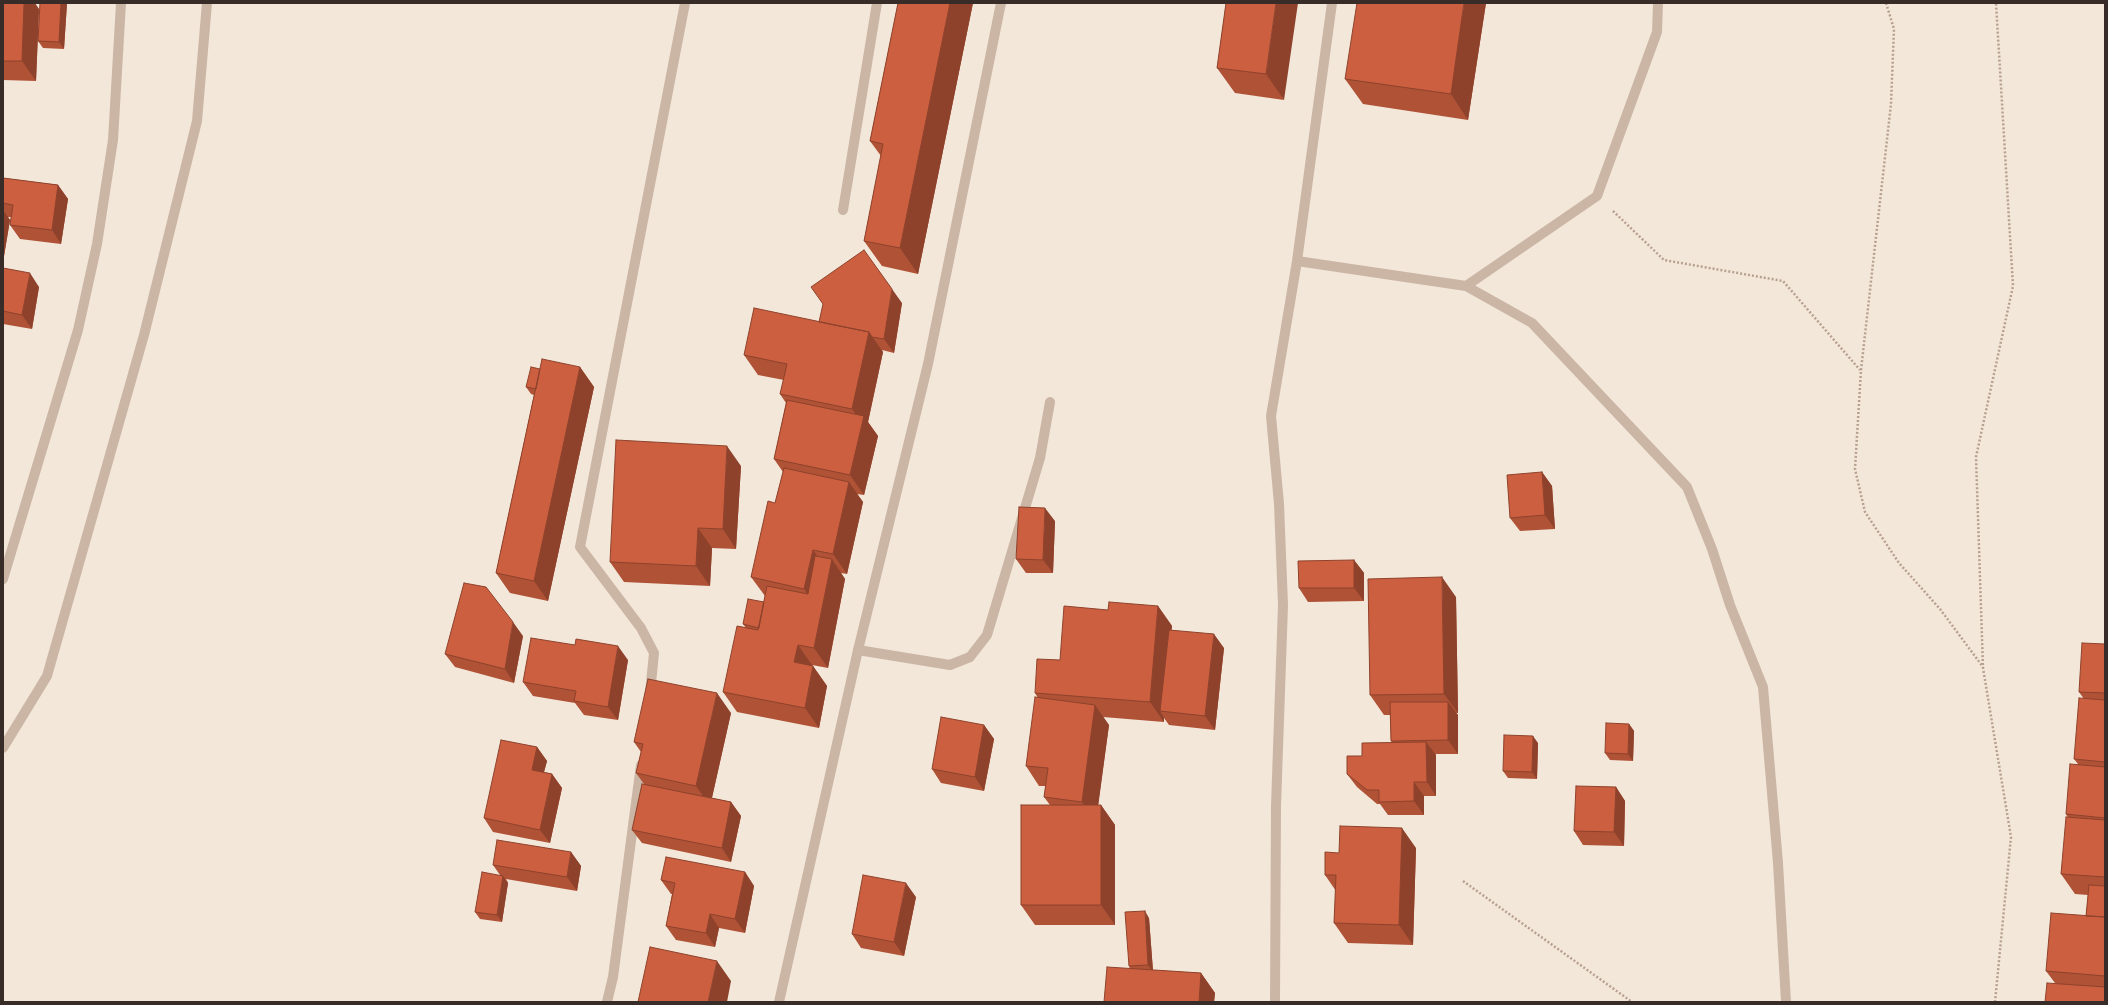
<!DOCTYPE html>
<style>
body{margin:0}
#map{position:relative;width:2108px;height:1005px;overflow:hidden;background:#f3e7da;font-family:Montserrat,sans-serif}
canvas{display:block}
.frame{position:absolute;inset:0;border:4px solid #372c27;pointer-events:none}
</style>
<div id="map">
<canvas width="2108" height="1005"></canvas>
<div class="frame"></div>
</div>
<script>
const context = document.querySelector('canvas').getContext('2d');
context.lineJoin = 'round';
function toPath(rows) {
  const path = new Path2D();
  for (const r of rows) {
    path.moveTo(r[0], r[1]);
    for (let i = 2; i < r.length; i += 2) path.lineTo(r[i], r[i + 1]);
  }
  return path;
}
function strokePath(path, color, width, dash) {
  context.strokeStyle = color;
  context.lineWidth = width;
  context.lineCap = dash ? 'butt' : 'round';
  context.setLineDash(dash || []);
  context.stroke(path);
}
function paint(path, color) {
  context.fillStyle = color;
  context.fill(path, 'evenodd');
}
const path = toPath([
 [1886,3,1894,29,1891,104,1861,370,1855,469,1865,512,1899,563,1940,609,1983,667],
 [1613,211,1664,260,1783,281,1860,370],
 [1463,881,1632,1002],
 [1995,1002,2011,837,1983,668,1976,457,2013,286,1996,3]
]);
const service = toPath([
 [843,210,877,3],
 [1466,286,1597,196,1657,32,1658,3],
 [858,650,950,665,970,657,987,635,1040,458,1050,402]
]);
const minor = toPath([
 [1297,261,1466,286,1532,323,1687,487,1712,549,1730,605,1763,687,1778,863,1786,1002],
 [3,579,78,330,97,244,113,140,121,3],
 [650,693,654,653,641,628,580,547,685,3],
 [3,748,47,676,144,335,197,121,207,3],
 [607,1002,613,977,641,765],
 [779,1002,858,650,928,364,1001,3],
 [1275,1002,1276,806,1283,605,1279,504,1271,416,1297,261,1332,3]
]);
const wall = toPath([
 [3,3,39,9,36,81,3,80],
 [40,3,67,3,64,49,43,48,38,41],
 [898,3,973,3,918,274,882,266,864,241,881,156,870,141],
 [1226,3,1284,100,1235,93,1217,68],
 [1486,3,1468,120,1363,104,1345,79],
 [3,178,58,185,68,199,61,244,20,239,10,225,11,217,8,217,10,220,3,262],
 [3,268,39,287,32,329,3,324],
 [902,303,894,353,882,350,883,352,868,422,878,436,864,495,857,494,863,502,847,574,841,573,845,579,828,668,812,665,813,666,827,686,819,728,737,712,723,692,746,628,743,624,764,602,765,596,751,577,775,503,783,472,774,459,786,403,780,394,784,380,758,375,744,355,819,322],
 [580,367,594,387,548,601,510,593,496,573,534,395,531,394,526,387,540,369],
 [741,466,736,549,712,548,710,586,624,582,610,562],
 [1542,472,1552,486,1555,529,1520,531,1510,518],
 [1055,521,1053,573,1026,573,1016,559],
 [1354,560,1364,573,1364,601,1308,602,1299,588],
 [1456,597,1458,713,1456,713,1458,715,1458,754,1435,754,1436,755,1436,796,1424,796,1424,815,1388,815,1380,804,1377,804,1357,787,1347,774,1362,756,1392,742,1391,741,1390,715,1384,715,1370,695],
 [1158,606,1172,626,1171,630,1224,648,1215,730,1169,725,1164,718,1164,722,1103,717,1109,725,1098,805,1101,805,1115,825,1115,925,1035,925,1021,905,1050,805,1044,797,1046,786,1039,786,1026,766,1038,698,1035,693,1060,660,1108,610],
 [523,636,514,683,455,667,445,654],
 [2105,644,2105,1002,2055,983,2046,971,2086,916,2088,895,2075,894,2061,874,2068,818,2066,814,2078,764,2074,759,2084,699,2079,692],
 [628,660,618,720,584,715,575,703,533,696,523,682],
 [731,713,712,798,731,802,741,816,731,862,642,843,632,830,644,784,636,773,641,752,634,742],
 [1629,724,1634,731,1633,761,1610,760,1605,753],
 [984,725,994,739,984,791,941,783,932,769],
 [1538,743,1537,779,1508,778,1503,771],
 [537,747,547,761,544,772,552,774,562,788,550,843,493,832,484,818],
 [1616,787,1625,801,1624,846,1583,845,1574,831],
 [1416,848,1413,945,1348,943,1334,923,1336,891,1325,875,1339,853],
 [571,852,581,866,577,891,506,879,508,883,502,922,480,919,475,912,500,875,493,865],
 [745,872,754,886,745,933,719,928,715,947,676,940,666,926,672,894,671,894,661,880],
 [916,897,904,956,861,948,852,934],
 [1149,918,1153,970,1201,973,1215,993,1214,1002,1104,1002,1130,969,1129,966]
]);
const shadedWall = toPath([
 [24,3,35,3,39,9,36,81,22,61],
 [61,3,67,3,64,49,59,42],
 [950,3,973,3,918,274,900,248],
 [1276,3,1298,3,1284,100,1266,74],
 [1464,3,1486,3,1468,120,1451,94],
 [58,185,68,199,61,244,52,230],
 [3,210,10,220,3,262],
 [30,273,39,287,32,329,22,315],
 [892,289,902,303,894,353,884,339],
 [869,332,883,352,868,422,878,436,864,495,850,475,862,423,852,409],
 [580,367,594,387,548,601,534,581],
 [727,446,741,466,736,549,723,529],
 [1542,472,1552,486,1555,529,1545,515],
 [849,482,863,502,847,574,833,554],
 [1045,508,1055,521,1053,573,1043,560],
 [698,528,712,548,710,586,696,566],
 [813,550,827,570,818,609,804,589],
 [832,559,845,579,828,668,814,648],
 [1354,560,1364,573,1364,601,1354,588],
 [1442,577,1456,597,1458,713,1444,694],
 [1158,606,1172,626,1165,712,1160,711,1164,718,1164,722,1150,702],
 [513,622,523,636,514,683,505,669],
 [1214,634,1224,648,1215,730,1205,716],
 [798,645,812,665,808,682,794,662],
 [618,646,628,660,618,720,608,707],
 [813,666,827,686,819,728,805,708],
 [717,693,731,713,710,806,696,786],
 [1448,702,1458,715,1458,754,1448,740],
 [1095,705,1109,725,1096,822,1082,802],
 [1629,724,1634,731,1633,761,1628,754],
 [984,725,994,739,984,791,975,777],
 [1533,736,1538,743,1537,779,1532,772],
 [1426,742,1436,755,1436,796,1427,782],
 [537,747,547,761,541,783,532,770],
 [552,774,562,788,550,843,540,830],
 [1414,782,1424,796,1424,815,1414,801],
 [1616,787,1625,801,1624,846,1614,832],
 [731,802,741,816,731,862,722,848],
 [1101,805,1115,825,1115,925,1101,905],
 [1402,828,1416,848,1413,945,1399,925],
 [571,852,581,866,577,891,567,877],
 [745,872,754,886,745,933,735,919],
 [503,876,508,883,502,922,497,915],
 [906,883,916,897,904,956,894,942],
 [1145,911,1149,918,1153,972,1148,965],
 [710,914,719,928,715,947,706,933],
 [717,961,731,981,727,1002,708,1002],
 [1201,973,1215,993,1214,1002,1199,1002]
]);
const building = toPath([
 [3,3,24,3,22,61,3,61,3,3],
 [40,3,61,3,59,42,38,41,40,3],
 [898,3,950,3,900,248,864,241,883,144,870,141,898,3],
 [1226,3,1276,3,1266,74,1217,68,1226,3],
 [1357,3,1464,3,1451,94,1345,79,1357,3],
 [3,178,58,185,52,230,10,225,13,205,3,203,3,178],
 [864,250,892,289,884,339,872,337,869,332,819,322,823,304,811,287,864,250],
 [3,268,30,273,22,315,3,311,3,268],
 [754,308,869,332,852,409,780,394,787,364,744,355,754,308],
 [542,359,580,367,534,581,496,573,542,359],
 [531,367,540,369,536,389,526,387,531,367],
 [787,400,864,416,850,475,774,459,787,400],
 [616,440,727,446,723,529,698,528,696,566,610,562,616,440],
 [784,468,849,482,833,554,813,550,804,589,751,577,768,501,775,503,784,468],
 [1542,472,1545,515,1510,518,1507,475,1542,472],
 [1019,507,1045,508,1043,560,1016,559,1019,507],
 [815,556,832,559,814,648,798,645,794,662,813,666,805,708,723,692,737,626,758,630,767,586,808,594,815,556],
 [1354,560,1354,588,1299,588,1298,561,1354,560],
 [1442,577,1444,694,1370,695,1368,579,1442,577],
 [464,583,486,587,513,622,505,669,445,654,464,583],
 [748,599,764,602,759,628,743,624,748,599],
 [1109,602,1158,606,1150,702,1035,693,1037,659,1060,660,1064,606,1108,610,1109,602],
 [1169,630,1214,634,1205,716,1160,711,1169,630],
 [531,638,575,645,576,639,618,646,608,707,574,701,576,691,523,682,531,638],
 [2082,643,2105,644,2105,693,2079,692,2082,643],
 [648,679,717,693,696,786,636,773,643,744,634,742,648,679],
 [1035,697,1095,705,1082,802,1044,797,1048,768,1026,766,1035,697],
 [2079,698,2105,700,2105,762,2074,759,2079,698],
 [1390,702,1448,702,1448,740,1391,741,1390,702],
 [941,717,984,725,975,777,932,769,941,717],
 [1606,723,1629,724,1628,754,1605,753,1606,723],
 [1504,735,1533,736,1532,772,1503,771,1504,735],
 [501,740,537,747,532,770,552,774,540,830,484,818,501,740],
 [1426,742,1427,782,1414,782,1414,801,1379,802,1379,790,1367,790,1347,774,1347,756,1362,756,1362,743,1426,742],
 [2070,764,2105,767,2105,818,2066,814,2070,764],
 [642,784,731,802,722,848,632,830,642,784],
 [1576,786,1616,787,1614,832,1574,831,1576,786],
 [1021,805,1101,805,1101,905,1021,905,1021,805],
 [2066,817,2105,820,2105,877,2061,874,2066,817],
 [1340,826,1402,828,1399,925,1334,923,1336,875,1325,875,1325,852,1339,853,1340,826],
 [497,840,571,852,567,877,493,865,497,840],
 [666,857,745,872,735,919,710,914,706,933,666,926,675,883,661,880,666,857],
 [482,872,503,876,497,915,475,912,482,872],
 [863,875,906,883,894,942,852,934,863,875],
 [2089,885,2105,886,2105,917,2086,916,2089,885],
 [1145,911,1148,965,1129,966,1125,912,1145,911],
 [2051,913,2105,917,2105,976,2046,971,2051,913],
 [650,947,717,961,708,1002,638,1002,650,947],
 [1107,967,1201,973,1199,1002,1104,1002,1107,967],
 [2047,983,2105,987,2105,1002,2045,1002,2047,983]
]);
strokePath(path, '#b7a08f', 2.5, [2, 2]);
strokePath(service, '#cbb6a5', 10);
strokePath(minor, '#cbb6a5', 10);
paint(wall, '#af5236');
paint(shadedWall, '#8e422c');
paint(building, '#cb5f3f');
strokePath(building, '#8e422c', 1);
</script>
